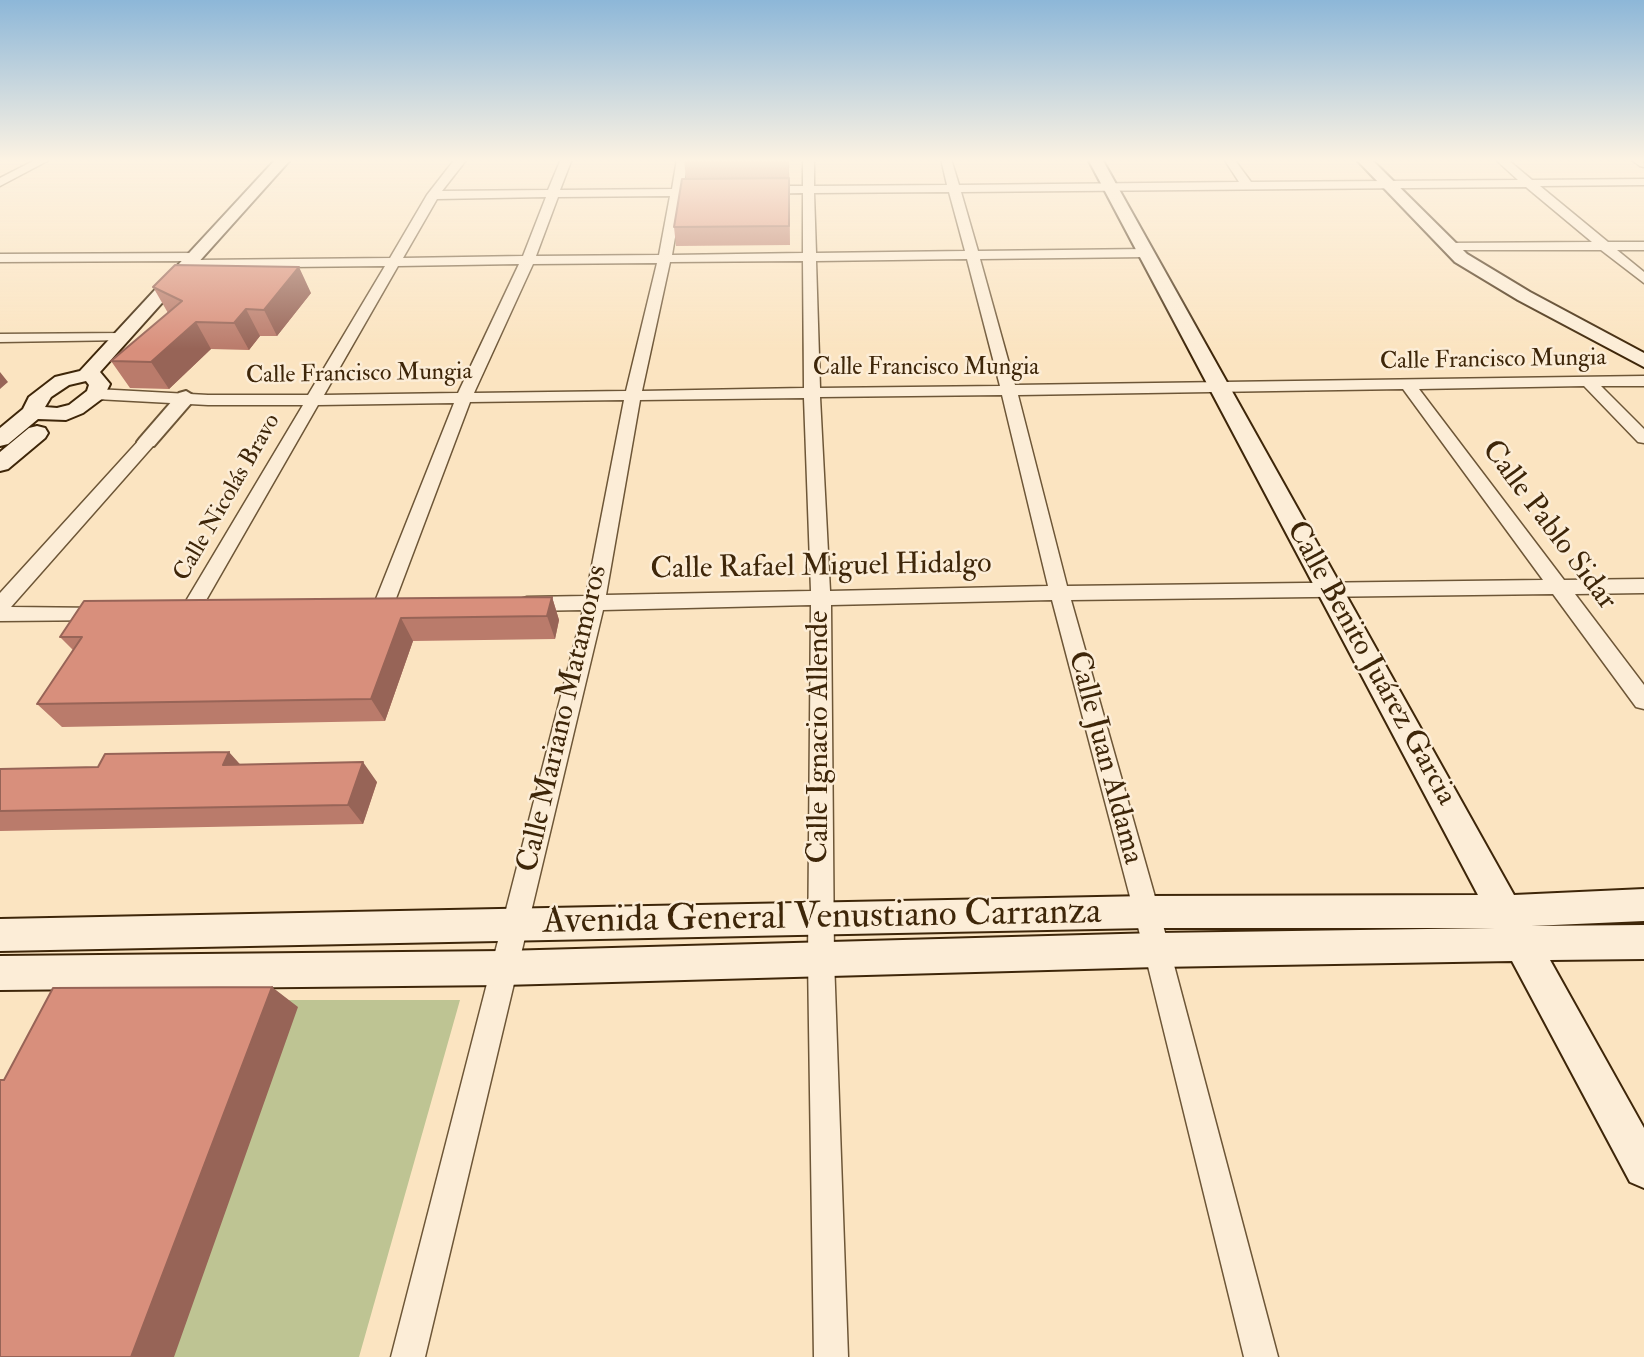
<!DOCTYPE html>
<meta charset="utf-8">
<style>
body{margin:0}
canvas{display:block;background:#fbe4c1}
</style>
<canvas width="1644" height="1357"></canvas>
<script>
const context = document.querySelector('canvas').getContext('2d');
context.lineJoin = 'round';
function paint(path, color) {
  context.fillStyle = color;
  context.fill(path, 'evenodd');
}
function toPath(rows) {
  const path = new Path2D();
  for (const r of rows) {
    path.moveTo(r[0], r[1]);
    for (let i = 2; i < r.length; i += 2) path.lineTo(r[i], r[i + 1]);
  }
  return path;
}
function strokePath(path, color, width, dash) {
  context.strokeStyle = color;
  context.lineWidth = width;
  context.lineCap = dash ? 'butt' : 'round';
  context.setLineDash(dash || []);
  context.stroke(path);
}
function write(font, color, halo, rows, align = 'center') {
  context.font = font + ' "IM FELL Double Pica",serif';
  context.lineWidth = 5;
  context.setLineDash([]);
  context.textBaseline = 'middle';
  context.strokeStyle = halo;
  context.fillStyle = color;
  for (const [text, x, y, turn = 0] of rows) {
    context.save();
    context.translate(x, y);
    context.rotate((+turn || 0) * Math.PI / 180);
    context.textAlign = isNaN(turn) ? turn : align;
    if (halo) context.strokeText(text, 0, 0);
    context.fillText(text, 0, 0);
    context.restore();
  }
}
const green = toPath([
 [87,1000,460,1000,359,1357,0,1357,0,1167]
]);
const minor = toPath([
 [37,159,51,159,0,186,0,178,37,159],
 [455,159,467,159,442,191,548,190,561,159,572,159,560,190,672,189,677,159,688,159,683,189,696,192,682,196,672,255,803,253,803,193,761,194,755,190,761,186,803,186,803,159,814,159,814,186,947,185,941,159,951,159,959,185,1239,182,1224,159,1234,159,1251,182,1518,180,1495,159,1507,159,1532,180,1644,179,1644,185,1540,186,1608,242,1644,242,1644,250,1617,250,1644,272,1644,283,1601,250,1444,250,1444,244,1449,243,1592,242,1526,187,961,192,978,251,1146,249,1152,253,1146,257,980,259,1015,385,1644,376,1644,386,1601,386,1644,429,1644,443,1638,442,1584,386,1419,389,1564,580,1644,579,1644,593,1575,594,1644,685,1644,709,1636,707,1553,594,1071,600,1170,950,1278,1357,1244,1357,1144,950,1052,600,831,605,834,959,848,1357,814,1357,808,959,811,605,603,610,425,1357,391,1357,583,610,527,611,520,609,517,604,520,599,527,597,586,596,624,400,470,402,392,609,389,614,382,616,375,614,372,609,454,403,318,405,197,616,190,618,183,616,180,611,303,405,208,405,96,399,88,394,96,389,208,395,308,395,385,266,188,268,181,264,184,261,0,262,0,254,195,253,202,257,199,260,390,258,427,195,455,159],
 [949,192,965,251,816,253,814,193,949,192],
 [670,196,659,255,536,256,558,197,670,196],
 [546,197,523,256,403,258,437,199,546,197],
 [967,259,1000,386,820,388,816,261,967,259],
 [803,261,804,388,642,391,670,262,803,261],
 [657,263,626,391,474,393,533,264,657,263],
 [519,264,458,393,324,395,398,266,519,264],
 [1403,389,1543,580,1067,586,1018,395,1403,389],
 [1002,395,1048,586,830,591,820,397,1002,395],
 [804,398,811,591,606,595,640,400,804,398],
 [1630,159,1643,159,1644,167,1640,166,1630,159],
 [123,333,128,334,130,337,128,340,0,342,0,334,123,333],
 [147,437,155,442,153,446,11,607,103,608,110,610,113,615,110,620,0,621,0,593,141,438,147,437]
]);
const tertiary = toPath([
 [186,391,196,397,193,401,154,446,140,446,137,442,140,438,179,393,186,391]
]);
const secondary = toPath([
 [276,159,291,159,100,372,110,384,103,398,83,413,66,420,38,419,8,444,0,446,0,428,23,409,29,397,55,377,80,371,276,159],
 [86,381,89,385,87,391,69,405,57,408,45,407,51,397,69,385,86,381],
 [1088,159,1102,159,1514,895,1644,889,1644,921,1531,926,1644,925,1644,959,1550,960,1644,1128,1644,1188,1630,1182,1512,961,1157,967,503,985,0,990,0,956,503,951,1157,933,1495,928,1147,928,0,951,0,919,1147,896,1478,895,1088,159],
 [1356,159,1371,159,1467,254,1530,292,1644,353,1644,367,1518,300,1455,262,1356,159],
 [37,426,45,428,48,433,45,438,8,469,0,471,0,452,29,428,37,426]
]);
const wall = toPath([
 [684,159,789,159,790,245,676,246,674,227,686,179],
 [153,287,311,293,277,336,260,336,249,350,211,349,169,389,130,388,111,361,168,313],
 [552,597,559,620,555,639,413,641,385,721,62,727,37,704,73,650,60,637],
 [240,764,377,782,363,824,0,831,0,769]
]);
const shadedWall = toPath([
 [788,159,789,159,788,184],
 [299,267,311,293,277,336,264,310],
 [246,309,260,336,249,350,234,323],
 [196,322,211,349,169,389,151,362],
 [0,372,8,382,0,389],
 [552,597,559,620,555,639,547,616],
 [401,618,413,641,385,721,371,699],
 [229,752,247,772,223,765],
 [363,762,377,782,363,824,348,805],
 [272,987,298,1007,174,1357,131,1357]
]);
const building = toPath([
 [789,178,789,226,674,227,682,179,789,178],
 [175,265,299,267,264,310,246,309,234,323,196,322,151,362,111,361,182,301,153,287,175,265],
 [552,597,547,616,401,618,371,699,37,704,82,637,60,637,84,601,552,597],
 [229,752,223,765,363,762,348,805,0,811,0,769,98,767,105,754,229,752],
 [272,987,131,1357,0,1357,0,1080,4,1080,53,988,272,987]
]);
const farStreetnames = [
 ["Calle Francisco Mungia",1493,361,-1],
 ["Calle Francisco Mungia",926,369],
 ["Calle Francisco Mungia",359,375,-1],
 ["Calle Nicolás Bravo",228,498,-60]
];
const streetNames = [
 ["Calle Pablo Sidar",1548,526,53],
 ["Calle Rafael Miguel Hidalgo",821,568,-1],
 ["Calle Benito Juárez Garcia",1370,664,61],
 ["Calle Mariano Matamoros",564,719,-77],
 ["Calle Ignacio Allende",821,737,-90],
 ["Calle Juan Aldama",1104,758,75]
];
const nearStreetnames = [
 ["Avenida General Venustiano Carranza",822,919,-1]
];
paint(green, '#bec493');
strokePath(minor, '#6d5637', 3);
strokePath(tertiary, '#6d5637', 4);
strokePath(secondary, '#3e2609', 4);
paint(minor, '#fcedd7');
paint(tertiary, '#fcedd7');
paint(secondary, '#fcedd7');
paint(wall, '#ba7b6b');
paint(shadedWall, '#976457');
paint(building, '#d88f7c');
strokePath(building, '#976457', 2);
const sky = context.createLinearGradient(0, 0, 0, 349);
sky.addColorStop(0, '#8db7d8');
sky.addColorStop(0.46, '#fdf3e3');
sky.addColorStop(1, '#fdf3e300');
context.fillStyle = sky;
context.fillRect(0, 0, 1644, 349);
write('24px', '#3e2609', '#fcedd7', farStreetnames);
write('30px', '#3e2609', '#fcedd7', streetNames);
write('37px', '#3e2609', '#fcedd7', nearStreetnames);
</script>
